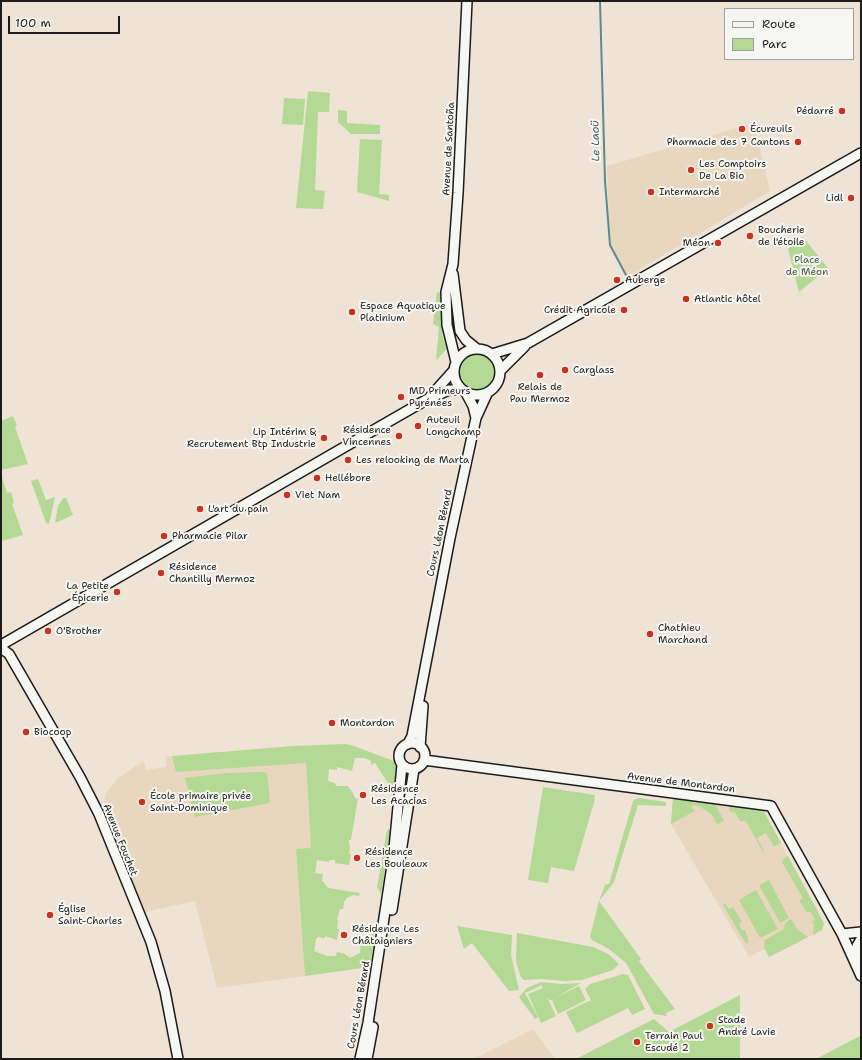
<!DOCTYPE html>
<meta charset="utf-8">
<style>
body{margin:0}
#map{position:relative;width:862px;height:1060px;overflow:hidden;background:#eee3d4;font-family:"Shantell Sans",sans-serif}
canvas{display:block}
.frame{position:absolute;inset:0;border:2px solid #1c1c1c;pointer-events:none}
.legend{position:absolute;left:724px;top:8px;width:130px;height:52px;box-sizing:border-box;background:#f6f6f2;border:1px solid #9f9f9c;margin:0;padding:5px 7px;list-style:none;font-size:12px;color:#1c1c1c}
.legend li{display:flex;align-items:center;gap:8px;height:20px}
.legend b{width:20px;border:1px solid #9f9f9c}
.scale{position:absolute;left:8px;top:16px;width:112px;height:18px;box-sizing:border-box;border:2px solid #1c1c1c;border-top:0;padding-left:5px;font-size:12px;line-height:14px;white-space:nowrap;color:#1c1c1c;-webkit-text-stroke:3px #f6f6f2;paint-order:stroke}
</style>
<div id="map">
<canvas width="862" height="1060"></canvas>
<div class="frame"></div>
<ul class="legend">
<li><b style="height:5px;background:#f6f6f2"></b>Route</li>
<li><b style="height:11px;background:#b3d995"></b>Parc</li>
</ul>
<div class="scale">100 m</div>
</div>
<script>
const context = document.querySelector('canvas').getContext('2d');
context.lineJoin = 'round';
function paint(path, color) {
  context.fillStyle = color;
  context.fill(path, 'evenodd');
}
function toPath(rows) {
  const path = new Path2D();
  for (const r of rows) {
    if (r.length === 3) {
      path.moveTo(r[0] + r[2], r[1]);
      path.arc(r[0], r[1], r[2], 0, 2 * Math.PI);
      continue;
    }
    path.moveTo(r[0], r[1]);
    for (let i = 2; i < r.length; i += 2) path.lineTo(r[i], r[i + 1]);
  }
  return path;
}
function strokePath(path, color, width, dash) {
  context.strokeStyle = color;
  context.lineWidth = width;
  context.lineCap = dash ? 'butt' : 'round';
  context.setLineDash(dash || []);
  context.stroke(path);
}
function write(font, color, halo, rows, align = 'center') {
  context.font = font + ' "Shantell Sans",sans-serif';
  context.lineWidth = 4;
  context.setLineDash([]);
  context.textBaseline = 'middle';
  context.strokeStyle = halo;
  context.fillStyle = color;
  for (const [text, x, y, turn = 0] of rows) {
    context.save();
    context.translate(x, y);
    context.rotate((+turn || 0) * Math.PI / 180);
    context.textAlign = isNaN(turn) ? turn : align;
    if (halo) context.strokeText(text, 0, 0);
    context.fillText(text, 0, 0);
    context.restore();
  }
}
const built = toPath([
 [754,123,770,191,627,277,610,245,607,166],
 [172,756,176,772,306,762,311,849,296,850,305,976,217,988,195,901,145,912,104,808,105,795,117,779,137,765,144,762,146,770,166,767,166,757],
 [673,798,763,810,824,923,822,930,769,957,765,949,749,957,671,824],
 [533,1029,555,1059,474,1059]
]);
const green = toPath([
 [308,91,330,93,329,112,318,112,315,190,325,191,323,209,296,208],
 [284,98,305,99,303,125,282,124],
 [338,110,347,111,347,123,380,125,380,134,351,134,338,122],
 [360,139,382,140,379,194,389,195,389,201,357,192],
 [803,237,828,268,799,292,788,249],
 [437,292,442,293,442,335,447,349,436,360,439,327,433,324],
 [477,372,18],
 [13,416,17,426,15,427,28,464,1,470,1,421],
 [1,474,7,493,11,492,14,503,12,504,23,535,2,541],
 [38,479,46,500,55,497,49,524,46,523,31,481],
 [63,498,66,498,73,515,55,523,58,506],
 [345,744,354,746,391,760,395,763,397,768,394,786,390,786,375,763,371,765,371,761,365,758,355,758,352,771,337,767,337,770,329,769,328,781,335,783,336,786,348,786,352,792,354,793,353,794,356,799,358,798,351,840,349,840,349,845,350,846,349,854,351,854,349,865,335,863,335,860,330,860,329,862,317,860,315,873,323,874,322,880,328,888,360,893,359,896,353,895,347,898,344,902,343,909,340,909,337,920,338,921,337,929,339,929,337,940,325,936,325,938,318,937,316,939,314,951,327,956,336,956,337,952,345,954,350,958,360,953,361,938,370,937,372,928,374,932,374,941,370,967,305,976,296,849,311,848,306,763,176,772,172,756,293,746],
 [263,772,267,773,270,803,195,817,185,778,225,773],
 [543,787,595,795,594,799,595,799,574,871,551,867,548,883,528,880],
 [638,798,666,802,666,806,638,805,614,882,599,901,641,959,639,961,675,1009,666,1013,667,1016,654,1014,626,963,609,949,592,940,590,937,599,901,605,885,609,884,633,801],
 [673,798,715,804,724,821,717,824,712,815,702,808,694,805,691,807,695,811,671,824],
 [730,806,763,810,781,843,774,847,766,833,757,838,764,851,763,852,746,821,740,821,734,811,731,813,729,809],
 [392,828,381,894,377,887,387,830],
 [788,856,824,923,822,930,813,935,814,925,812,922,815,920,810,911,807,913,799,900,803,898,782,862,785,857],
 [769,880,789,918,780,923,759,885],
 [756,890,778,929,760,938,739,900],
 [725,904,729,909,733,907,742,922,739,924,742,930,745,930,749,942,746,944,723,905],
 [791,919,798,930,808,937,769,957,764,947,765,940,784,929,785,923],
 [457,926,512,935,511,955,519,990,509,991,472,943,464,949],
 [517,933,593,947,608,954,619,964,613,970,582,980,564,981,540,979,524,980,521,977,516,962],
 [623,974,628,975,645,1009,632,1015,628,1008,577,1033,566,1012,591,1000,585,989,590,984],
 [541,982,561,984,581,983,555,998,579,986,586,1000,558,1014,552,1000,550,1000,547,997,556,1016,541,1023,528,994,543,988,542,985,525,993,538,1017,535,1019,519,997,527,988],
 [740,995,740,1059,576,1059,654,1019,669,1032],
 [861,1036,861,1059,816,1059,858,1037]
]);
const stream = toPath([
 [600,1,605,181,610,245,627,277]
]);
const secondary = toPath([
 [453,274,460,331,466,340,477,349],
 [477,372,23],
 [492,354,528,343,861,153],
 [456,362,447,325,446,292,453,264,458,193,467,1],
 [501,370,525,346],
 [466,393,473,406,476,418],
 [429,398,454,370],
 [1,645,426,400,449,390,461,390],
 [1,648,9,654,80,777,99,814,151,942,165,991,178,1059],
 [412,756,13],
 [408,744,412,736,450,538,476,418,487,394],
 [420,747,423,706],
 [424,760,771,806,842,934,861,976],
 [392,910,414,769],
 [842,934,861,932],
 [857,963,857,946,861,939],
 [360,1059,368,1023,393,859,402,765],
 [367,1059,373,1027]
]);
const markers = [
 [842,111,4,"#c8321e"],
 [742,129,4,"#c8321e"],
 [798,142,4,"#c8321e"],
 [691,170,4,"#c8321e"],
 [651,192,4,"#c8321e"],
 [851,198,4,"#c8321e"],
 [750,236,4,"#c8321e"],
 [718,243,4,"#c8321e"],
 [617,280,4,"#c8321e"],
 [686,299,4,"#c8321e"],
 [624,310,4,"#c8321e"],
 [352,312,4,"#c8321e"],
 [565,370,4,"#c8321e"],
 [540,375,4,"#c8321e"],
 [401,397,4,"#c8321e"],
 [418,426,4,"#c8321e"],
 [399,436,4,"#c8321e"],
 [324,438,4,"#c8321e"],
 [348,460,4,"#c8321e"],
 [317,478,4,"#c8321e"],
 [287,495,4,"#c8321e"],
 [200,509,4,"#c8321e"],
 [164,536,4,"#c8321e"],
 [161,573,4,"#c8321e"],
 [117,592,4,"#c8321e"],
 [48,631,4,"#c8321e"],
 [650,634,4,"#c8321e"],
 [332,723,4,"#c8321e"],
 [26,732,4,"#c8321e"],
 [363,795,4,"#c8321e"],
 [142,802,4,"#c8321e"],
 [357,858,4,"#c8321e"],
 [50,915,4,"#c8321e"],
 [344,935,4,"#c8321e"],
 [710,1026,4,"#c8321e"],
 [637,1042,4,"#c8321e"]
];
const poiNames = [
 ["Pédarré",834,111,"right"],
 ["Écureuils",750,129],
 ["Pharmacie des 7 Cantons",790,142,"right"],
 ["Les Comptoirs",699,164],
 ["De La Bio",699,176],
 ["Intermarché",659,192],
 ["Lidl",843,198,"right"],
 ["Boucherie",758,230],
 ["de l'étoile",758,242],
 ["Méon",710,243,"right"],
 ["Auberge",625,280],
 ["Atlantic hôtel",694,299],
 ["Espace Aquatique",360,306],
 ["Platinium",360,318],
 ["Crédit Agricole",616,310,"right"],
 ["Carglass",573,370],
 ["Relais de",540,387,"center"],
 ["Pau Mermoz",540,399,"center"],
 ["MD Primeurs",409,391],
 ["Pyrénées",409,403],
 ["Auteuil",426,420],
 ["Longchamp",426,432],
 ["Résidence",391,430,"right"],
 ["Vincennes",391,442,"right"],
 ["Lip Intérim &",316,432,"right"],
 ["Recrutement Btp Industrie",316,444,"right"],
 ["Les relooking de Marta",356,460],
 ["Hellébore",325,478],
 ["Viet Nam",295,495],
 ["L'art du pain",208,509],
 ["Pharmacie Pilar",172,536],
 ["Résidence",169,567],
 ["Chantilly Mermoz",169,579],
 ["La Petite",109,586,"right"],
 ["Épicerie",109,598,"right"],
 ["Chathieu",658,628],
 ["Marchand",658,640],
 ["O'Brother",56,631],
 ["Montardon",340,723],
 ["Biocoop",34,732],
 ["Résidence",371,789],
 ["Les Acacias",371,801],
 ["École primaire privée",150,796],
 ["Saint-Dominique",150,808],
 ["Résidence",365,852],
 ["Les Bouleaux",365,864],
 ["Église",58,909],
 ["Saint-Charles",58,921],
 ["Résidence Les",352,929],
 ["Châtaigniers",352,941],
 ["Stade",718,1020],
 ["André Lavie",718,1032],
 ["Terrain Paul",645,1036],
 ["Escudé 2",645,1048]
];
const streetNames = [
 ["Avenue de Santoña",449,149,-87],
 ["Cours Léon Bérard",440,533,-78],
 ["Avenue de Montardon",681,783,7],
 ["Avenue Fouchet",120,840,68],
 ["Cours Léon Bérard",359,1005,-80]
];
const parkNames = [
 ["Place",807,260],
 ["de Méon",807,272]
];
const waterNames = [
 ["Le Laoü",596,141,-91]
];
paint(built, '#e9d6bf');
paint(green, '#b3d995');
strokePath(stream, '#5a8a8e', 2);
strokePath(secondary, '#1c1c1c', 12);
strokePath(secondary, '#f6f6f2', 9);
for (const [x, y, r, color] of markers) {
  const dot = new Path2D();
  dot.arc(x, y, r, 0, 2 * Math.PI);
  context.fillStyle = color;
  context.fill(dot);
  strokePath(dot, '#f6f6f2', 1.5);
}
write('10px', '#1c1c1c', '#f6f6f2', poiNames, 'left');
write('10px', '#1c1c1c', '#f6f6f2', streetNames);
write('10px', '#495540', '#f6f6f2', parkNames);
write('italic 11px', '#405c5e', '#f6f6f2', waterNames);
</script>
